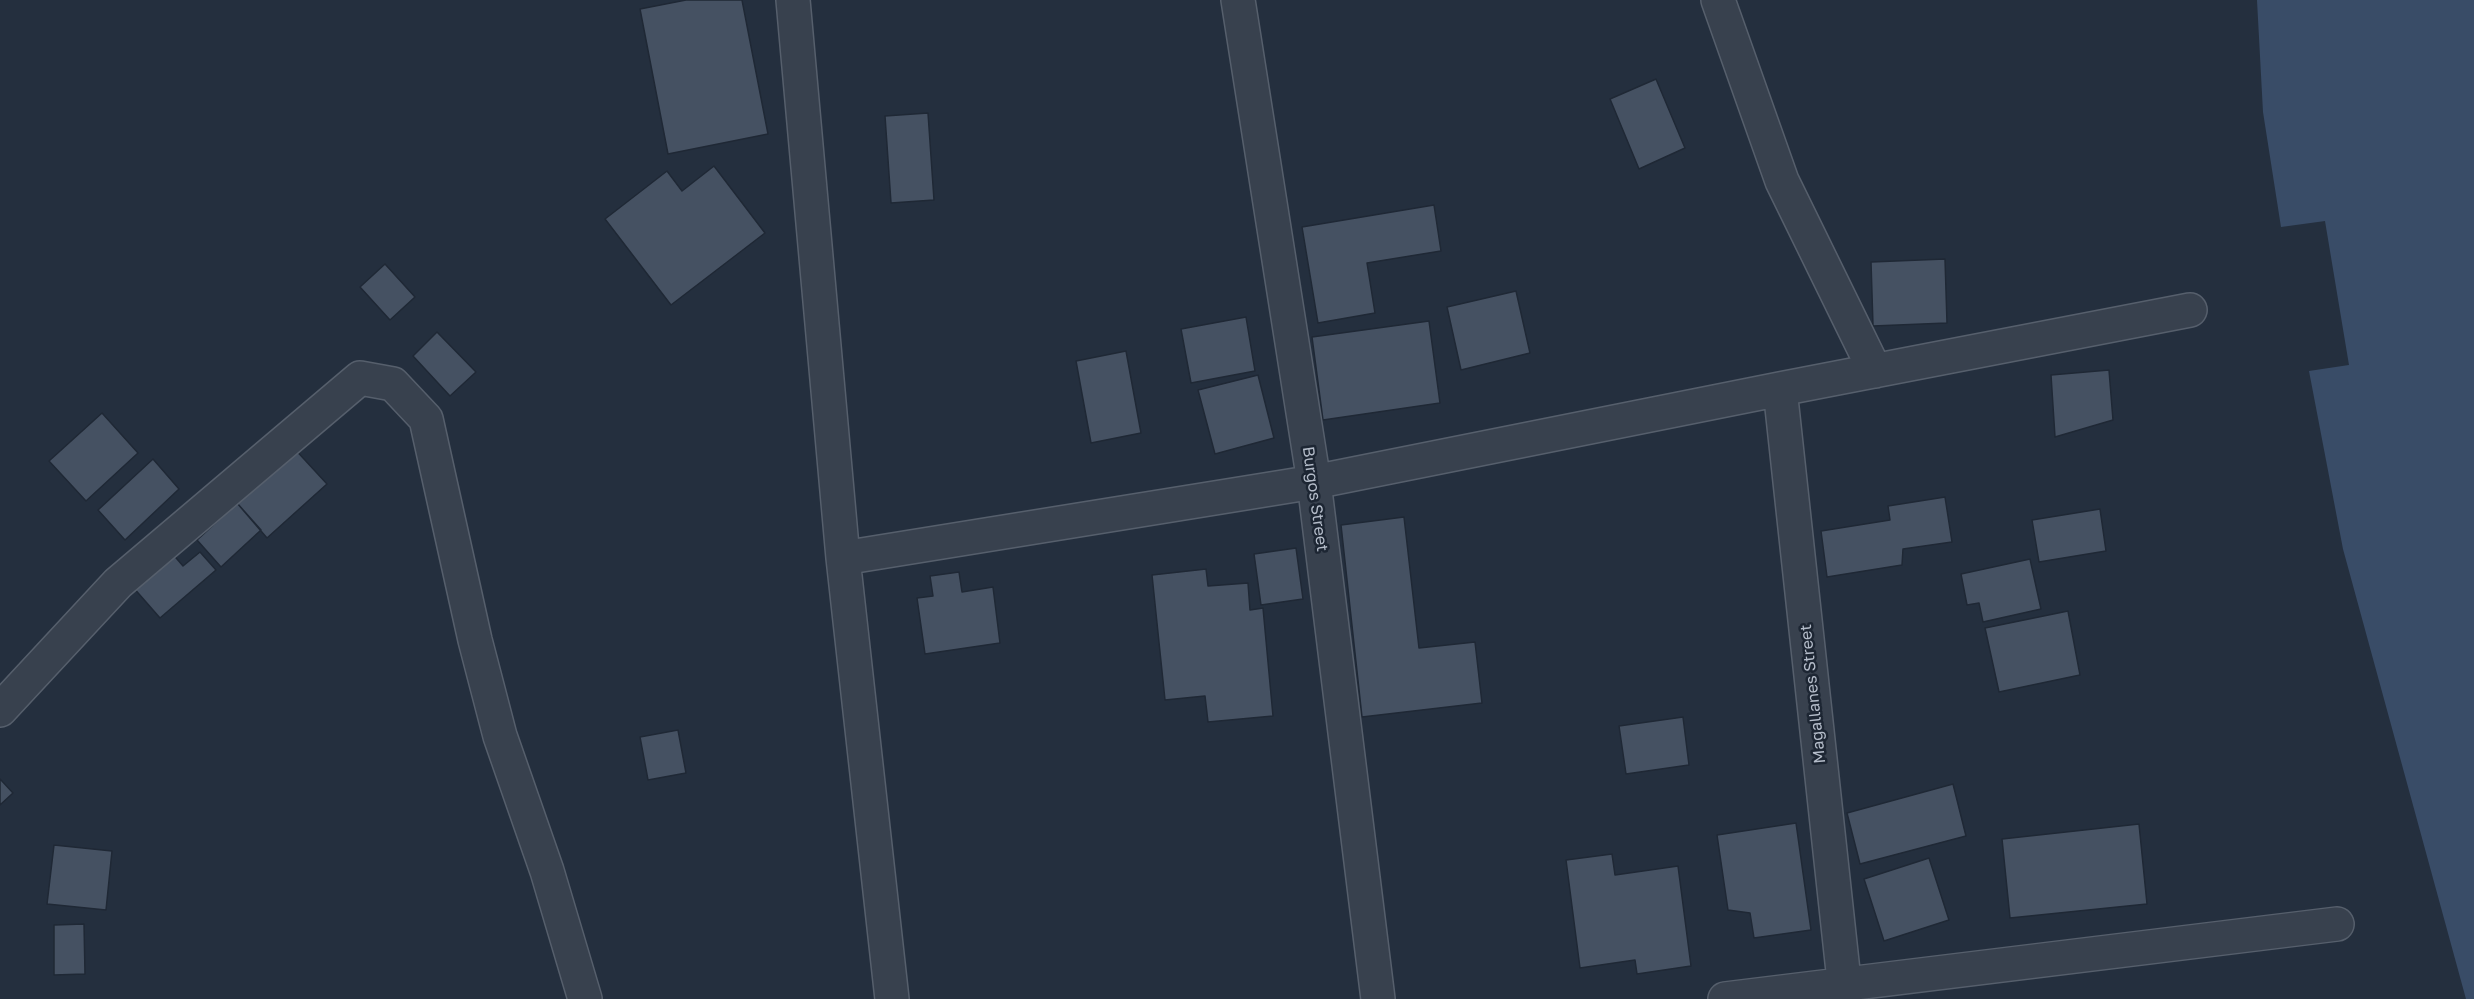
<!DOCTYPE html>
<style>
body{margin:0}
canvas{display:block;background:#242f3e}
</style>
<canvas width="2474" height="999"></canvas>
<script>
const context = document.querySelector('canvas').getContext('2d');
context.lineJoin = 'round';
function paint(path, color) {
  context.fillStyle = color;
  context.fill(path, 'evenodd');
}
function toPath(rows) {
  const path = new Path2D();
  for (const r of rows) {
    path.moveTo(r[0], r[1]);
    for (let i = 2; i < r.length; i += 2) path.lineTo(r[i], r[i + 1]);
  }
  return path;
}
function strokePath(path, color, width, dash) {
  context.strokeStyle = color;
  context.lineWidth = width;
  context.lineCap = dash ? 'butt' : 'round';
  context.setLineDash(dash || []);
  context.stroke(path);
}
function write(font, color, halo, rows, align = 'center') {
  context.font = font + ' "Golos Text",sans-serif';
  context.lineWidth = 5;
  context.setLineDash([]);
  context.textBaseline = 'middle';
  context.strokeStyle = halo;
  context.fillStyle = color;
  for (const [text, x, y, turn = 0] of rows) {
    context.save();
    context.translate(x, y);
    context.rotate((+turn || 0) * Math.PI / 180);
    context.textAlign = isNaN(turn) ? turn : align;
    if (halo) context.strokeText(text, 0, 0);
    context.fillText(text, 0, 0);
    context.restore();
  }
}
const water = toPath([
 [2257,0,2474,0,2474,999,2466,999,2343,549,2309,371,2349,365,2325,221,2281,227,2263,112]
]);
const building = toPath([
 [686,0,742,0,768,134,668,154,640,9,686,0],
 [1656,79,1685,148,1639,169,1610,99,1656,79],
 [928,113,934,200,891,203,885,116,928,113],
 [714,166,765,233,671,305,605,219,667,171,682,191,714,166],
 [1434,205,1441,251,1367,263,1375,313,1318,323,1302,227,1434,205],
 [1945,259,1947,323,1873,326,1871,262,1945,259],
 [385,264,415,297,390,320,360,287,385,264],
 [1516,291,1530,353,1461,370,1447,307,1516,291],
 [1246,317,1255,371,1191,383,1181,329,1246,317],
 [1429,321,1440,403,1323,420,1312,337,1429,321],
 [437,332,476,372,450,396,413,356,437,332],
 [1126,351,1141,433,1091,443,1076,361,1126,351],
 [2109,370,2113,420,2055,437,2051,375,2109,370],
 [1258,375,1274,438,1215,454,1198,390,1258,375],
 [102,413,138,453,86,501,49,461,102,413],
 [292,446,327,484,267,538,237,503,292,446],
 [153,459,179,489,125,540,98,510,153,459],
 [1945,497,1952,542,1903,549,1902,565,1827,577,1821,531,1890,520,1888,506,1945,497],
 [237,503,261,530,221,567,197,540,237,503],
 [2100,509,2106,551,2039,562,2032,520,2100,509],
 [1404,517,1419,648,1475,642,1482,703,1362,717,1341,525,1404,517],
 [1296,548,1303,599,1261,605,1254,554,1296,548],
 [171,552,183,566,200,552,216,570,160,618,132,586,171,552],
 [2030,559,2041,609,1983,622,1979,603,1967,605,1961,574,2030,559],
 [1206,569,1208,586,1248,583,1250,610,1263,608,1273,716,1208,722,1205,696,1165,700,1152,575,1206,569],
 [959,572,962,592,993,587,1000,643,925,654,917,598,933,596,930,576,959,572],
 [2068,611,2080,675,1999,692,1985,628,2068,611],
 [1683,717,1689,765,1626,774,1619,726,1683,717],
 [678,730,686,773,648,780,640,737,678,730],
 [0,779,13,793,0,805,0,779],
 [1953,784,1966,836,1860,864,1847,813,1953,784],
 [1796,823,1811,930,1754,938,1750,913,1728,910,1717,835,1796,823],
 [2139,824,2147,904,2010,918,2002,839,2139,824],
 [54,845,112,851,106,910,47,904,54,845],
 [1612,854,1615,875,1678,866,1691,966,1637,974,1635,960,1580,968,1566,860,1612,854],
 [1929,858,1949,920,1884,941,1864,879,1929,858],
 [84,924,85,974,54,975,54,925,84,924]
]);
const street = toPath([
 [793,0,843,558,892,999],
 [1238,0,1314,482,1378,999],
 [1718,0,1782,181,1875,371],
 [1780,389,1846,999],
 [843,558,1314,482,1780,389,2190,310],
 [0,710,118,583,360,378,393,384,426,419,475,640,500,736,547,871,585,999],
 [1725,999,2337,924]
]);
const streetNames = [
 ["Burgos Street",1315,499,82],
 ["Magallanes Street",1813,694,-96]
];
paint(water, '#394c67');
paint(building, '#455162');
strokePath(building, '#1f2835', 1.5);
strokePath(street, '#565f6c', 36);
strokePath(street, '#38414e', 33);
write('16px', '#b4bcc9', '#1d2633', streetNames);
</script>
